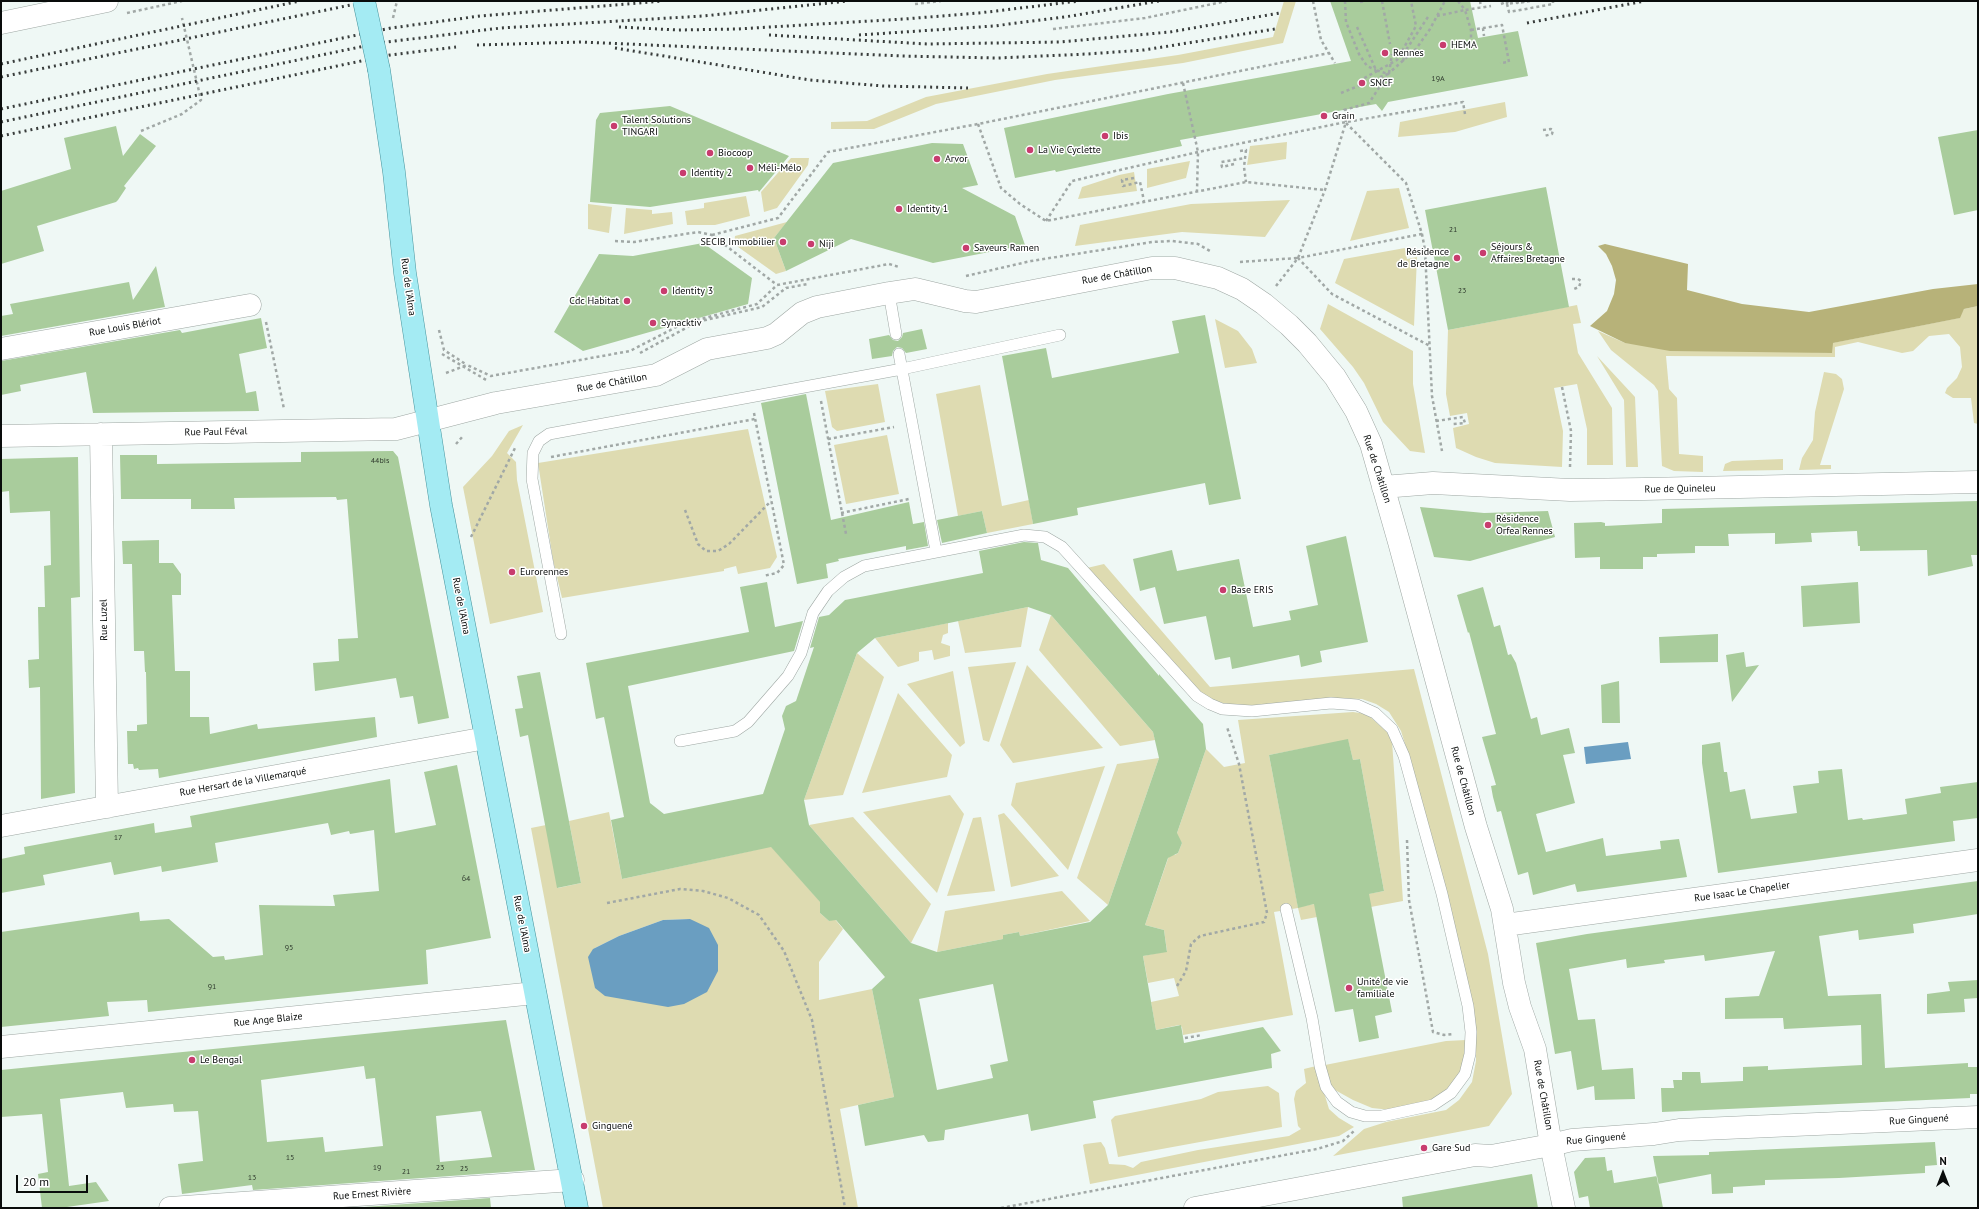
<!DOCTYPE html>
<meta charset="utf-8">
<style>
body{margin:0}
#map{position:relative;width:1979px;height:1209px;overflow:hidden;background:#eff8f5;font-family:"PT Sans",sans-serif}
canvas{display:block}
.frame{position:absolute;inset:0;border:2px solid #090c0b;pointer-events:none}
.north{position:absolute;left:1923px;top:1153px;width:40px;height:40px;-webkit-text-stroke:3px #fff;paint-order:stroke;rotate:0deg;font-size:11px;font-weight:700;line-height:16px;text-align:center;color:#090c0b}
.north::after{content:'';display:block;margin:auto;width:14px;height:18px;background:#090c0b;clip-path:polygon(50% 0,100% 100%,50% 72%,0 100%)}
.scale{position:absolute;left:16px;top:1175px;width:72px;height:18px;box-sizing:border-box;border:2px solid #090c0b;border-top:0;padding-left:5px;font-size:12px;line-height:14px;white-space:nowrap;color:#090c0b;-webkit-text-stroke:3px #fff;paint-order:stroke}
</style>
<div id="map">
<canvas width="1979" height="1209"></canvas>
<div class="frame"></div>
<div class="north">N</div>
<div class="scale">20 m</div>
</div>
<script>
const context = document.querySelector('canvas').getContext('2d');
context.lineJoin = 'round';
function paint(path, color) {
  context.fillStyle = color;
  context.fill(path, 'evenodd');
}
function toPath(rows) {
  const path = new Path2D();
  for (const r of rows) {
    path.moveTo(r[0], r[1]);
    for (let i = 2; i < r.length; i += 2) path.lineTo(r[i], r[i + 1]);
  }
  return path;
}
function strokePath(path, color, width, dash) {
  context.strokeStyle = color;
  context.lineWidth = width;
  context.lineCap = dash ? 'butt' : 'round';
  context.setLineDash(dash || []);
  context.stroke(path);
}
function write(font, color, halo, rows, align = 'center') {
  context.font = font + ' "PT Sans",sans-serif';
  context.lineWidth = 3;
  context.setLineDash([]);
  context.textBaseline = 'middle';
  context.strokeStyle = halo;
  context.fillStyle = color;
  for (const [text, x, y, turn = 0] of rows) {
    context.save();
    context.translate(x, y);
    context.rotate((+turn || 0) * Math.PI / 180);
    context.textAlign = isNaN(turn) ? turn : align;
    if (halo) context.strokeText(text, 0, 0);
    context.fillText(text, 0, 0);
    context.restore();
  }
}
const green = toPath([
 [1284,1,1296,1,1283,43,1183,63,1055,80,936,104,874,129,831,129,831,122,867,121,926,97,1047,74,1178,55,1273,37],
 [1505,102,1507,117,1455,132,1398,137,1400,122],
 [1287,142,1286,159,1247,165,1250,146],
 [791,158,809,158,808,165,777,208,764,212,761,192],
 [1190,161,1186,178,1147,188,1147,169],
 [1134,172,1137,191,1078,199,1082,187,1119,175],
 [1399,188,1409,228,1350,241,1367,191],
 [746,196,750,216,715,225,687,225,685,211,704,208,704,203],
 [1290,200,1265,237,1182,232,1075,246,1080,225,1191,204],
 [588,204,612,207,609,233,588,229],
 [626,208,652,210,652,214,672,212,673,224,624,234],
 [787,222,774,238,786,271,776,274,734,244,735,236],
 [1405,248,1407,259,1417,257,1414,326,1335,283,1344,259],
 [1328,304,1413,351,1413,384,1425,453,1410,451,1383,422,1364,383,1353,367,1320,329],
 [1577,305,1581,323,1573,324,1578,353,1612,408,1613,465,1587,465,1587,429,1577,384,1554,388,1563,431,1562,467,1495,463,1476,457,1456,448,1453,428,1469,424,1467,413,1450,416,1446,394,1448,330],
 [1978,306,1978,424,1974,423,1971,398,1953,398,1945,393,1947,388,1957,378,1962,367,1960,347,1949,334,1929,336,1913,351,1902,353,1858,342,1835,347,1835,357,1666,356,1669,389,1677,398,1679,454,1703,456,1703,472,1674,471,1662,466,1658,391,1654,385,1611,350,1598,331,1625,343,1832,353,1832,343,1959,318,1964,309],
 [1215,319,1238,331,1252,349,1257,363,1225,368],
 [1597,356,1635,397,1638,467,1626,467,1624,400],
 [1824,372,1836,374,1842,379,1844,389,1820,465,1831,465,1831,469,1799,470,1802,458,1813,440,1815,412],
 [878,384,885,422,837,431,832,427,825,391],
 [980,385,1002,506,1029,500,1033,524,987,533,982,511,958,516,936,394],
 [523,425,507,453,516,462,517,480,543,612,490,624,463,487,492,456,509,431],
 [748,429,777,557,770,568,738,574,736,566,724,569,724,571,562,598,553,560,538,463],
 [887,435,899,494,846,504,834,445],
 [1783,459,1783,470,1723,471,1725,464,1732,461],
 [1104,564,1210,687,1414,669,1488,954,1512,1094,1489,1126,1333,1156,1364,1129,1386,1122,1446,1110,1459,1100,1472,1082,1476,1061,1476,1040,1410,760,1401,731,1389,712,1376,704,1362,699,1331,698,1256,705,1231,705,1215,701,1203,694,1175,666,1087,568],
 [1028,607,1021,647,965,653,958,621],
 [1051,615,1153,732,1155,740,1120,746,1039,650],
 [948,623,948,633,943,635,941,643,950,646,950,656,934,660,932,650,919,652,919,661,898,667,875,638],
 [857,653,884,677,843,795,804,800],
 [1016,662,989,742,983,740,968,667],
 [1027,665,1103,748,1013,763,1000,745],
 [953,671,965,743,960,747,907,684],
 [898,693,952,755,947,777,862,793],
 [1353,712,1367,714,1387,732,1392,741,1403,901,1301,920,1298,908,1274,912,1293,1015,1183,1035,1182,1027,1179,1025,1156,1030,1151,1002,1179,996,1174,978,1148,983,1143,956,1167,951,1164,930,1145,925,1170,853,1175,855,1178,853,1182,843,1176,836,1206,749,1224,767,1245,763,1238,720],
 [1348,740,1353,760,1360,759,1384,891,1298,907,1269,755],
 [1159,758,1108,905,1077,878,1117,764],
 [1105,766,1068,870,1011,805,1016,783],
 [950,795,964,814,937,893,863,812],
 [609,812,622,879,755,850,761,835,824,906,820,913,829,921,834,918,843,929,819,962,819,1000,872,989,894,1097,840,1109,858,1208,603,1208,531,828,546,825,558,888,581,883,569,821],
 [690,919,593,949,619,936,663,920],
 [1004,813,1059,876,1011,887,998,815],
 [853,817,931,904,911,943,809,825],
 [981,817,995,891,947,896,973,818],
 [1062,891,1090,921,1020,936,1019,932,1003,935,1003,939,937,952,945,911],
 [1466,1040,1466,1053,1460,1075,1444,1093,1435,1099,1391,1110,1372,1108,1353,1100,1335,1090,1330,1084,1325,1065,1446,1041],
 [1316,1066,1329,1109,1339,1118,1354,1127,1339,1136,1090,1184,1083,1145,1085,1144,1101,1142,1105,1148,1109,1164,1125,1165,1133,1168,1141,1162,1198,1150,1289,1136,1301,1129,1298,1126,1294,1099,1296,1091,1306,1083,1304,1069],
 [1268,1086,1279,1093,1282,1127,1118,1157,1111,1120,1115,1116,1201,1099,1218,1092]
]);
const forest = toPath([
 [1605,244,1688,264,1687,290,1742,304,1809,312,1933,289,1978,284,1978,306,1964,309,1960,318,1833,343,1832,353,1670,351,1625,343,1590,326,1607,311,1614,294,1616,280,1612,266,1606,254,1598,246]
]);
const water = toPath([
 [1628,742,1631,759,1586,764,1584,747],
 [690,919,709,928,718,945,718,971,707,992,684,1004,668,1007,605,996,595,988,588,957,593,949,619,936,663,920]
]);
const building = toPath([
 [1330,1,1470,1,1478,38,1518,31,1528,76,1388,102,1382,111,1376,104,1180,140,1182,146,1056,172,1055,170,1015,178,1004,128,1168,94,1351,61],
 [670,106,789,156,759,192,758,190,650,207,590,202,596,120,600,113],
 [116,126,123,156,140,134,156,146,124,186,126,188,118,200,116,202,37,226,44,251,1,264,1,191,71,169,64,138],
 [1978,130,1978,210,1954,215,1938,137],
 [932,143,963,144,978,185,962,188,1015,216,1025,245,933,263,851,239,786,271,774,238,833,163],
 [1546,187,1569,307,1448,330,1425,210],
 [703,243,752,278,748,304,583,351,554,332,599,254,633,256],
 [156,266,165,307,1,336,1,316,13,314,10,304,129,282,133,300],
 [1205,315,1241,499,1209,505,1205,483,1077,508,1078,515,1033,524,1002,356,1046,348,1052,378,1179,353,1172,321],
 [261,318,267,348,239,354,246,393,256,391,259,411,93,413,86,372,20,385,21,391,1,395,1,361,180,330,182,333],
 [922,329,927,349,906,353,902,348,897,347,893,351,892,356,872,359,869,339,889,335,893,340,898,341,902,337,903,333],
 [806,394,831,520,909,502,913,524,924,522,928,546,906,550,906,546,838,559,839,561,826,564,828,578,797,584,761,403],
 [393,451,398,457,449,718,418,724,413,696,400,698,396,678,315,691,313,663,339,661,338,639,358,638,347,499,337,500,336,497,234,498,235,509,191,509,191,499,121,499,120,455,157,455,157,464,301,462,301,452],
 [78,457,80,597,71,598,75,793,41,799,40,687,29,688,28,660,39,659,38,607,45,607,44,566,51,565,50,511,10,513,9,491,1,492,1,459],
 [1978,501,1978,555,1971,555,1973,566,1928,576,1927,550,1860,551,1860,546,1858,546,1857,531,1811,533,1812,542,1775,544,1775,533,1728,534,1729,546,1695,546,1695,553,1657,554,1657,557,1643,557,1643,569,1600,569,1600,557,1575,558,1574,523,1601,522,1605,523,1605,526,1662,523,1662,509],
 [1420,507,1484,513,1548,511,1555,537,1470,561,1434,557],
 [982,511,987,533,942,543,937,520],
 [1346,536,1368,642,1320,651,1322,662,1301,667,1299,655,1232,669,1230,657,1215,660,1206,616,1164,624,1155,587,1140,591,1133,559,1172,550,1177,571,1239,559,1253,627,1291,620,1289,611,1318,605,1306,546],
 [159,540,159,563,173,563,181,574,181,595,172,595,175,671,190,671,190,717,209,717,210,734,257,724,258,729,375,717,377,737,159,778,158,769,139,770,138,768,134,769,133,764,128,764,127,731,137,731,137,725,147,724,146,672,145,672,144,651,134,651,132,564,123,564,122,541],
 [1024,542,1038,543,1041,560,1068,568,1159,676,1159,674,1203,724,1206,749,1177,833,1182,843,1178,853,1168,858,1145,925,1164,930,1167,952,1143,956,1156,1030,1181,1025,1184,1043,1263,1027,1281,1051,1271,1054,1272,1068,1093,1101,1096,1118,1031,1131,1028,1114,945,1130,944,1140,928,1142,924,1135,865,1146,858,1105,894,1097,872,989,885,977,836,920,829,921,820,913,820,902,771,847,622,879,611,820,624,817,604,717,596,719,586,663,749,632,740,587,767,582,775,627,803,621,794,651,628,686,650,803,664,814,763,794,785,729,782,716,786,706,796,701,814,647,810,648,819,617,829,615,845,600,983,573,979,551],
 [1028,607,1051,615,1153,732,1159,758,1108,905,1090,922,1020,936,1019,932,1003,935,1003,939,937,952,911,943,809,825,804,800,857,653,875,638],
 [993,984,1008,1061,990,1065,993,1078,937,1090,919,999],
 [1858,582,1860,623,1803,627,1801,586],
 [1483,587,1494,627,1500,625,1508,655,1511,654,1516,663,1531,719,1537,717,1541,735,1569,728,1575,753,1563,755,1575,803,1536,814,1546,852,1603,838,1606,856,1661,849,1660,841,1679,839,1687,877,1577,892,1575,884,1533,895,1528,872,1518,875,1501,811,1497,812,1493,797,1491,786,1496,785,1482,737,1496,734,1469,632,1468,633,1457,595],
 [1718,634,1718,662,1660,663,1659,637],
 [1744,652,1746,667,1759,665,1732,702,1726,655],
 [540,672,581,883,557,888,528,735,520,737,515,709,523,708,517,676],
 [1619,681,1620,723,1602,723,1601,685],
 [1348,739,1353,760,1360,759,1384,891,1369,894,1392,1012,1375,1016,1379,1038,1359,1042,1353,1009,1335,1012,1314,904,1298,908,1269,755],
 [1720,742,1724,772,1727,772,1730,792,1745,789,1751,819,1797,813,1793,786,1819,783,1818,771,1842,769,1848,820,1862,818,1863,820,1907,814,1905,799,1941,793,1940,787,1978,782,1978,818,1953,821,1955,841,1718,873,1702,763,1702,745],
 [457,765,491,938,426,950,428,984,148,1012,147,1000,107,1002,109,1016,1,1027,1,932,139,912,140,921,169,919,213,957,224,956,225,960,263,955,259,905,332,906,335,906,333,895,379,891,374,830,350,834,349,831,331,835,328,823,215,843,218,862,162,872,161,866,114,875,111,862,43,875,45,885,1,893,1,859,25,854,24,847,154,823,155,833,192,827,190,816,390,779,395,833,436,825,424,772],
 [1978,881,1978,914,1913,924,1914,933,1859,940,1858,930,1819,936,1828,996,1881,994,1885,1068,1968,1063,1968,1067,1978,1067,1978,1094,1970,1094,1970,1098,1662,1112,1661,1088,1674,1088,1673,1080,1682,1080,1682,1072,1700,1072,1701,1083,1743,1081,1743,1067,1768,1066,1768,1070,1862,1065,1861,1025,1784,1029,1783,1018,1725,1019,1725,998,1759,996,1775,951,1705,961,1704,955,1664,960,1665,963,1627,968,1626,959,1569,969,1578,1020,1595,1019,1602,1070,1633,1068,1635,1099,1595,1100,1594,1086,1577,1090,1571,1051,1555,1054,1536,943,1587,934],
 [1978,980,1978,998,1964,999,1965,1012,1927,1014,1927,994,1950,991,1948,982],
 [506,1020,535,1170,253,1190,252,1185,182,1194,178,1164,203,1161,198,1111,174,1112,173,1104,126,1108,123,1092,60,1099,69,1186,96,1182,109,1201,60,1208,42,1208,38,1174,48,1172,42,1114,1,1117,1,1070],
 [364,1066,366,1079,375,1078,383,1146,325,1152,323,1137,267,1142,261,1080],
 [481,1111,492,1157,440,1162,436,1116],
 [1935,1142,1937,1165,1925,1166,1925,1173,1839,1178,1765,1180,1765,1185,1733,1187,1733,1193,1712,1194,1711,1174,1658,1184,1653,1156,1709,1155,1709,1152],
 [1605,1157,1607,1171,1612,1170,1614,1183,1657,1176,1663,1208,1590,1208,1588,1196,1579,1198,1574,1172,1585,1158],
 [1532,1174,1538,1208,1403,1208,1402,1197],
 [490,1198,491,1208,350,1208]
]);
const path = toPath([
 [1345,1,1346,22,1359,54,1367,66,1376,70],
 [1382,1,1390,44],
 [1458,1,1465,10,1491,6],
 [1480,1,1481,7],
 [1517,1,1517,3,1530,1],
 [1360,2,1366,1],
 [915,4,941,1],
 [1501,4,1509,1],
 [1507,4,1509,12,1553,4,1553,1],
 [127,13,182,1],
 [1437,16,1465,10,1471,30,1471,40],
 [393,18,397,1],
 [1357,27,1376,70,1388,74],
 [1483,28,1484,36],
 [1053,29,1145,18,1227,1],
 [1471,30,1502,25,1509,62,1500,63],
 [1403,61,1406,50,1428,17],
 [1389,73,1392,54],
 [1359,81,1397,60,1416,26,1411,1],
 [1183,83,1198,152,1197,191],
 [1341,93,1388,74],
 [1346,123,1406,183,1422,234,1425,250,1432,396,1442,451],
 [978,124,1001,188,1020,204,1046,221,1246,182,1325,190],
 [1543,130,1551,129,1553,130,1552,134,1544,136],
 [141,131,182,114,201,100,182,18],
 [1240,151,1246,150,1244,167,1246,182],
 [1234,164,1222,167,1221,162,1245,158],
 [1134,178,1122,180,1123,186,1140,182,1144,201],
 [1046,221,1072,181,1198,152,1346,122,1463,102,1465,114],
 [1422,234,1298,258,1332,294,1430,346],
 [712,235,778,218,828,152,978,124,1329,53],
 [615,241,634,242,698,232,712,235,777,285],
 [1416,251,1425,250],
 [1240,262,1297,258],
 [966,276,1031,261,1152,242,1172,241,1198,244,1210,251],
 [1572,279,1578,279,1581,281,1579,287,1574,289],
 [1276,286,1298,258,1325,190,1346,122,1344,110,1369,103,1388,74,1416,49,1430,29,1445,1],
 [266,322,284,409],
 [439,330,444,350,467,365],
 [640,353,697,322,762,307,786,288,808,284],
 [442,354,488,381],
 [446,373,467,365,491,376,630,351,682,324,757,304,777,285,889,264,899,267],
 [1562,387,1571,431,1570,467],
 [821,401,846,534],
 [754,413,784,565,777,573,763,576],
 [1436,421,1463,417,1465,423,1453,424],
 [828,439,894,427],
 [456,444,463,436],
 [551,457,755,419],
 [685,510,698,544,706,551,718,551,729,544,771,501],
 [841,513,909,499],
 [471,537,515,448],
 [1407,840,1409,900,1433,1032,1444,1035,1454,1034],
 [607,903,680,889,703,891,728,898,759,915,784,951,812,1020,845,1208],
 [1177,986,1186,971,1191,944,1200,936,1264,922,1267,913,1239,764,1227,727],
 [1185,1038,1202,1035],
 [1001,1208,1317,1149,1343,1141,1354,1131]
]);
const lane = toPath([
 [889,293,896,334],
 [899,354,936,551],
 [561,634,532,479,533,453,539,441,549,434,902,369,1060,335],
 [680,741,735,731,748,722,788,676,801,653,813,613,828,591,844,577,864,566,1024,535,1045,537,1062,547,1197,696,1210,704,1222,709,1252,711,1331,703,1357,705,1375,713,1392,729,1404,756,1442,894,1468,1006,1471,1032,1470,1054,1465,1074,1451,1093,1433,1105,1382,1116,1365,1116,1351,1112,1337,1102,1326,1087,1320,1066,1312,1018,1286,909]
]);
const street = toPath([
 [1,23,107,1],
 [1,349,250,305],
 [101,434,107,807],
 [1,436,396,429,496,403,656,375,707,349,767,338,776,334,802,313,817,307,889,293,915,289,965,301,976,302,1152,268,1175,268,1218,278,1242,289,1264,304,1289,325,1307,343,1335,377,1356,411,1371,444,1399,542,1476,827,1502,909,1514,983,1520,1007,1535,1049,1551,1145,1572,1140,1654,1134,1679,1130,1978,1117],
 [1383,487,1433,483,1570,490,1644,489,1978,482],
 [1,826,486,738],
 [1505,925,1978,860],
 [1,1047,535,993],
 [170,1208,573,1180]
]);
const secondary = toPath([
 [1195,1208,1475,1155,1491,1156,1551,1145,1564,1208]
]);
const primary = toPath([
 [379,70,394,172,405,273,441,505,577,1208]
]);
const rail = toPath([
 [1527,23,1645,1],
 [619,27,678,30,737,29,904,19,979,13,1079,1],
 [769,35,927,44,1060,42,1170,32,1280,13],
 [859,35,994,26,1071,16,1159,1],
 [477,45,581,42,902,56,998,58,1087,54,1144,50,1275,29],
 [615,48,810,80,883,86,968,88],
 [1,64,300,1],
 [1,77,370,1],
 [1,109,391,28,480,16,663,1],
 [1,122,379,43,501,28,703,16,848,1],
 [1,136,390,55,456,47]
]);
const pathBridge = toPath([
 [1313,1,1321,40,1335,63],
 [1507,1,1507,4,1527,1]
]);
const primaryBridge = toPath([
 [364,1,379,70]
]);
const markers = [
 [1443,45,4,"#c83c6e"],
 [1385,53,4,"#c83c6e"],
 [1362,83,4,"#c83c6e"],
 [1324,116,4,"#c83c6e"],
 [614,126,4,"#c83c6e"],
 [1105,136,4,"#c83c6e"],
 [1030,150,4,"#c83c6e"],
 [710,153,4,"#c83c6e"],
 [937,159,4,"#c83c6e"],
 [750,168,4,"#c83c6e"],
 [683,173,4,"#c83c6e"],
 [899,209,4,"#c83c6e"],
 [783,242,4,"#c83c6e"],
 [811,244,4,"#c83c6e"],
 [966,248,4,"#c83c6e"],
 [1483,253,4,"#c83c6e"],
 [1457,258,4,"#c83c6e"],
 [664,291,4,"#c83c6e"],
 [627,301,4,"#c83c6e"],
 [653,323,4,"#c83c6e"],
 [1488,525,4,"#c83c6e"],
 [512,572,4,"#c83c6e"],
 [1223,590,4,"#c83c6e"],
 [1349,988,4,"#c83c6e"],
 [192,1060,4,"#c83c6e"],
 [584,1126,4,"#c83c6e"],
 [1424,1148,4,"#c83c6e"]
];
const numberNames = [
 ["19A",1438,79],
 ["21",1453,230],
 ["23",1462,291],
 ["44bis",380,461],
 ["17",118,838],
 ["64",466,879],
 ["95",289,948],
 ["91",212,987],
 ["15",290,1158],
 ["19",377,1168],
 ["23",440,1168],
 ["25",464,1169],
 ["21",406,1172],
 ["13",252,1178]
];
const poiNames = [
 ["HEMA",1451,45],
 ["Rennes",1393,53],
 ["SNCF",1370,83],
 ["Grain",1332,116],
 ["Talent Solutions",622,120],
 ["TINGARI",622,132],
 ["Ibis",1113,136],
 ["La Vie Cyclette",1038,150],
 ["Biocoop",718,153],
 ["Arvor",945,159],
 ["Méli-Mélo",758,168],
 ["Identity 2",691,173],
 ["Identity 1",907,209],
 ["SECIB Immobilier",775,242,"right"],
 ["Niji",819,244],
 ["Séjours &",1491,247],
 ["Affaires Bretagne",1491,259],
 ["Saveurs Ramen",974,248],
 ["Résidence",1449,252,"right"],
 ["de Bretagne",1449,264,"right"],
 ["Identity 3",672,291],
 ["Cdc Habitat",619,301,"right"],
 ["Synacktiv",661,323],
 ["Résidence",1496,519],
 ["Orfea Rennes",1496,531],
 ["Eurorennes",520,572],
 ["Base ERIS",1231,590],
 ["Unité de vie",1357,982],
 ["familiale",1357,994],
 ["Le Bengal",200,1060],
 ["Ginguené",592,1126],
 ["Gare Sud",1432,1148]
];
const streetNames = [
 ["Rue de Châtillon",1117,275,-10],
 ["Rue de l'Alma",408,287,82],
 ["Rue Louis Blériot",125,327,-10],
 ["Rue de Châtillon",612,383,-10],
 ["Rue Paul Féval",216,432,-1],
 ["Rue de Châtillon",1377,469,72],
 ["Rue de Quineleu",1680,489,-1],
 ["Rue de l'Alma",461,606,79],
 ["Rue Luzel",104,620,-91],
 ["Rue de Châtillon",1463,781,75],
 ["Rue Hersart de la Villemarqué",243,782,-10],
 ["Rue Isaac Le Chapelier",1742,892,-8],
 ["Rue de l'Alma",522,924,79],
 ["Rue Ange Blaize",268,1020,-6],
 ["Rue de Châtillon",1543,1095,80],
 ["Rue Ginguené",1919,1120,-3],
 ["Rue Ginguené",1596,1139,-5],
 ["Rue Ernest Rivière",372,1194,-4]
];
paint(green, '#dedbb1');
paint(forest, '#b7b279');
paint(water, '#6a9ec1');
paint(building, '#a9cc9c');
strokePath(lane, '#9ea7a3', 12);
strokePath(street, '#9ea7a3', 23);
strokePath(secondary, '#9ea7a3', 23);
strokePath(primary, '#47949d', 23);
strokePath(path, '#a1a8a6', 2.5, [3, 3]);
strokePath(lane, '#fff', 11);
strokePath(street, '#fff', 22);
strokePath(secondary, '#fff', 22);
strokePath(primary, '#a4ebf3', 22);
strokePath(rail, '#393d3c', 3, [2, 4]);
strokePath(primaryBridge, '#47949d', 23, []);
strokePath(pathBridge, '#a1a8a6', 2.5, [3, 3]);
strokePath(primaryBridge, '#a4ebf3', 22);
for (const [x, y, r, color] of markers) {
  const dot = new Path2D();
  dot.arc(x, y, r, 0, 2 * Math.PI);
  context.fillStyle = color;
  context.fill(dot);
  strokePath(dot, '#fff', 1.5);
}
write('8px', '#313c2f', null, numberNames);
write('10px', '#090c0b', '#fff', poiNames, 'left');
write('10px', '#090c0b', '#fff', streetNames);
</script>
